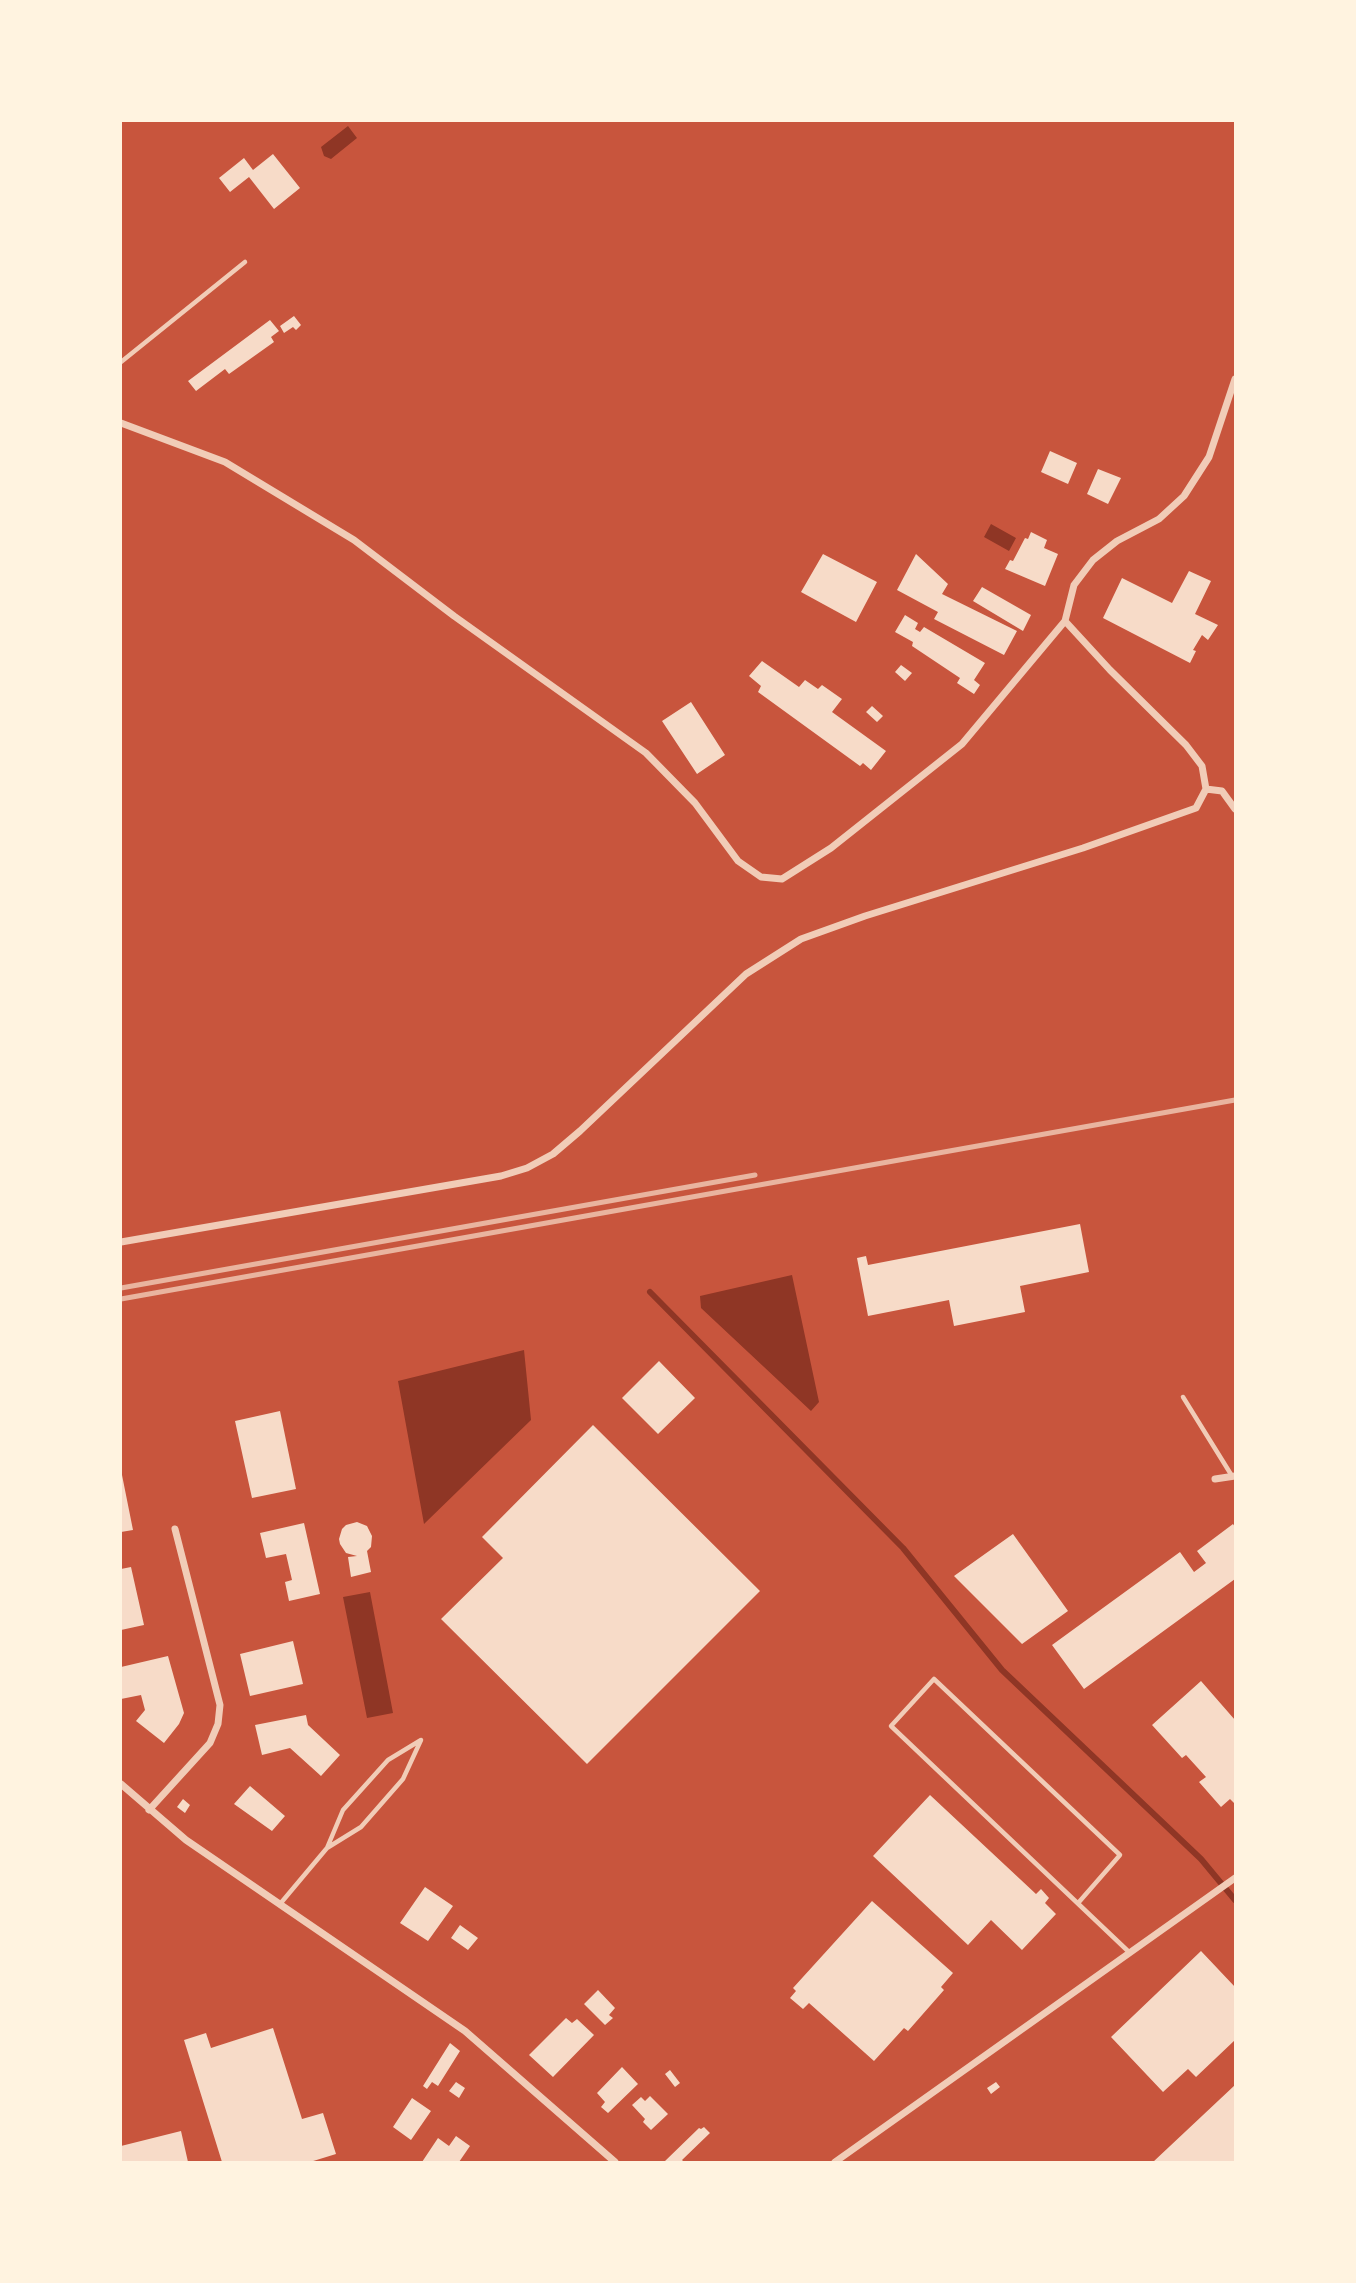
<!DOCTYPE html>
<style>
body{margin:0}
#map{position:relative;width:1356px;height:2283px;overflow:hidden;background:#c8553d;font-family:Figtree,sans-serif}
canvas{display:block}
.frame{position:absolute;inset:0;border:122px solid #fff3e0;pointer-events:none}
</style>
<div id="map">
<canvas width="1356" height="2283"></canvas>
<div class="frame"></div>
</div>
<script>
const context = document.querySelector('canvas').getContext('2d');
context.lineJoin = 'round';
function paint(path, color) {
  context.fillStyle = color;
  context.fill(path, 'evenodd');
}
function toPath(rows) {
  const path = new Path2D();
  for (const r of rows) {
    path.moveTo(r[0], r[1]);
    for (let i = 2; i < r.length; i += 2) path.lineTo(r[i], r[i + 1]);
  }
  return path;
}
function strokePath(path, color, width, dash) {
  context.strokeStyle = color;
  context.lineWidth = width;
  context.lineCap = dash ? 'butt' : 'round';
  context.setLineDash(dash || []);
  context.stroke(path);
}
const water = toPath([
 [348,126,357,138,331,159,324,156,321,147],
 [991,524,1016,538,1009,551,984,537],
 [792,1275,819,1402,811,1411,701,1308,700,1296],
 [524,1350,531,1420,424,1524,398,1381],
 [370,1592,393,1713,367,1718,343,1597]
]);
const stream = toPath([
 [650,1292,903,1548,1002,1670,1201,1859,1235,1900]
]);
const building = toPath([
 [273,154,300,188,274,209,249,177,230,192,219,178,244,158,253,170],
 [294,316,301,325,296,330,293,327,284,333,280,326],
 [270,320,279,331,271,337,274,342,229,374,225,369,196,391,188,381],
 [1050,451,1077,463,1068,484,1041,472],
 [1098,469,1121,478,1108,504,1087,494],
 [1031,532,1047,540,1044,548,1058,554,1045,586,1005,569,1010,560,1013,561,1025,538,1028,539],
 [823,554,877,582,856,622,801,592],
 [916,554,948,584,942,594,1017,631,1004,655,934,619,938,612,897,590],
 [1189,571,1211,581,1195,614,1218,625,1208,640,1202,635,1193,650,1196,651,1190,663,1103,618,1122,578,1172,603],
 [982,587,1031,615,1023,631,973,601],
 [905,615,918,623,915,629,920,632,924,627,985,663,974,680,980,685,974,694,957,683,960,678,912,646,913,642,895,632],
 [762,661,799,687,805,680,818,689,822,685,842,699,832,712,886,751,871,770,863,763,860,766,758,692,761,686,749,676],
 [901,665,912,673,905,681,895,672],
 [691,702,725,755,697,774,662,721],
 [872,706,883,716,877,722,866,712],
 [1080,1224,1089,1272,1020,1286,1025,1312,954,1326,949,1300,868,1316,857,1258,866,1256,868,1265],
 [659,1361,695,1398,658,1434,622,1398],
 [280,1411,296,1489,252,1498,235,1421],
 [593,1425,760,1591,587,1764,441,1619,503,1558,482,1537],
 [122,1475,133,1530,121,1532,121,1476],
 [357,1522,367,1526,372,1536,371,1547,367,1551,371,1572,351,1577,348,1557,357,1556,346,1553,340,1544,339,1539,342,1529,346,1525],
 [304,1523,320,1594,289,1601,285,1582,292,1580,286,1554,266,1558,260,1533],
 [1233,1524,1235,1527,1235,1579,1084,1689,1052,1645,1180,1552,1194,1572,1206,1563,1197,1551],
 [1013,1534,1068,1611,1022,1644,954,1576],
 [131,1567,144,1625,121,1630,121,1569],
 [293,1641,303,1684,250,1696,240,1654],
 [168,1656,184,1713,179,1724,164,1743,136,1721,145,1710,141,1695,121,1699,121,1667],
 [1201,1681,1235,1720,1235,1802,1234,1803,1230,1799,1221,1807,1199,1782,1206,1777,1186,1755,1182,1758,1152,1725],
 [306,1715,308,1725,340,1755,321,1776,290,1748,262,1755,255,1725],
 [250,1786,285,1816,272,1831,234,1804],
 [930,1795,1036,1894,1041,1889,1049,1898,1045,1903,1056,1914,1022,1950,991,1920,968,1945,873,1856],
 [183,1799,190,1805,185,1813,177,1807],
 [425,1887,453,1906,428,1941,400,1923],
 [872,1901,953,1973,941,1987,944,1990,908,2031,904,2028,874,2061,809,2003,803,2009,790,1998,796,1991,793,1988],
 [460,1925,478,1938,468,1950,451,1938],
 [1201,1951,1235,1987,1235,2040,1196,2077,1188,2069,1163,2092,1111,2037],
 [598,1990,615,2008,609,2015,613,2018,605,2025,584,2004],
 [566,2018,572,2023,577,2019,594,2035,553,2077,529,2055],
 [273,2028,302,2119,323,2113,336,2154,310,2162,222,2162,184,2040,206,2033,211,2048],
 [450,2043,460,2051,438,2086,432,2082,427,2089,423,2086],
 [622,2067,638,2084,608,2113,601,2107,605,2102,597,2093],
 [670,2070,680,2083,675,2087,665,2074],
 [456,2082,465,2088,459,2098,449,2091],
 [996,2082,1000,2087,991,2094,987,2088],
 [1235,2085,1235,2162,1153,2162],
 [650,2096,668,2114,651,2130,643,2122,645,2119,632,2105,641,2097,645,2101],
 [412,2098,431,2111,411,2140,393,2127],
 [704,2127,710,2133,682,2160,684,2162,664,2162,699,2128,701,2129],
 [181,2131,188,2162,121,2162,121,2146],
 [456,2136,470,2146,459,2162,422,2162,438,2138,449,2146]
]);
const service = toPath([
 [121,362,245,262],
 [1183,1397,1232,1476],
 [1079,1902,1120,1855,934,1679,891,1726,1130,1953],
 [280,1904,327,1848,343,1810,388,1760,421,1740,403,1779,361,1827,327,1848]
]);
const minor = toPath([
 [1235,379,1209,457,1184,496,1159,519,1117,541,1093,560,1074,585,1065,621,1110,670,1186,745,1202,766,1206,789,1222,791,1235,809],
 [121,423,225,462,354,540,454,616,646,753,695,803,738,861,761,877,782,879,831,848,962,744,1065,621],
 [121,1242,501,1176,527,1168,553,1154,580,1131,746,974,801,939,865,916,1083,848,1196,808,1206,789],
 [1215,1479,1235,1476],
 [121,1784,186,1840,465,2031,615,2162],
 [149,1810,210,1743,218,1724,220,1705,175,1529],
 [835,2162,1235,1878]
]);
const rail = toPath([
 [121,1288,755,1175],
 [121,1299,1235,1100]
]);
paint(water, '#8f3625');
strokePath(stream, '#8f3625', 6);
paint(building, '#f7dbc8');
strokePath(service, '#f1ccb7', 4.5);
strokePath(minor, '#f1ccb7', 7);
strokePath(rail, '#e9b49f', 5);
</script>
